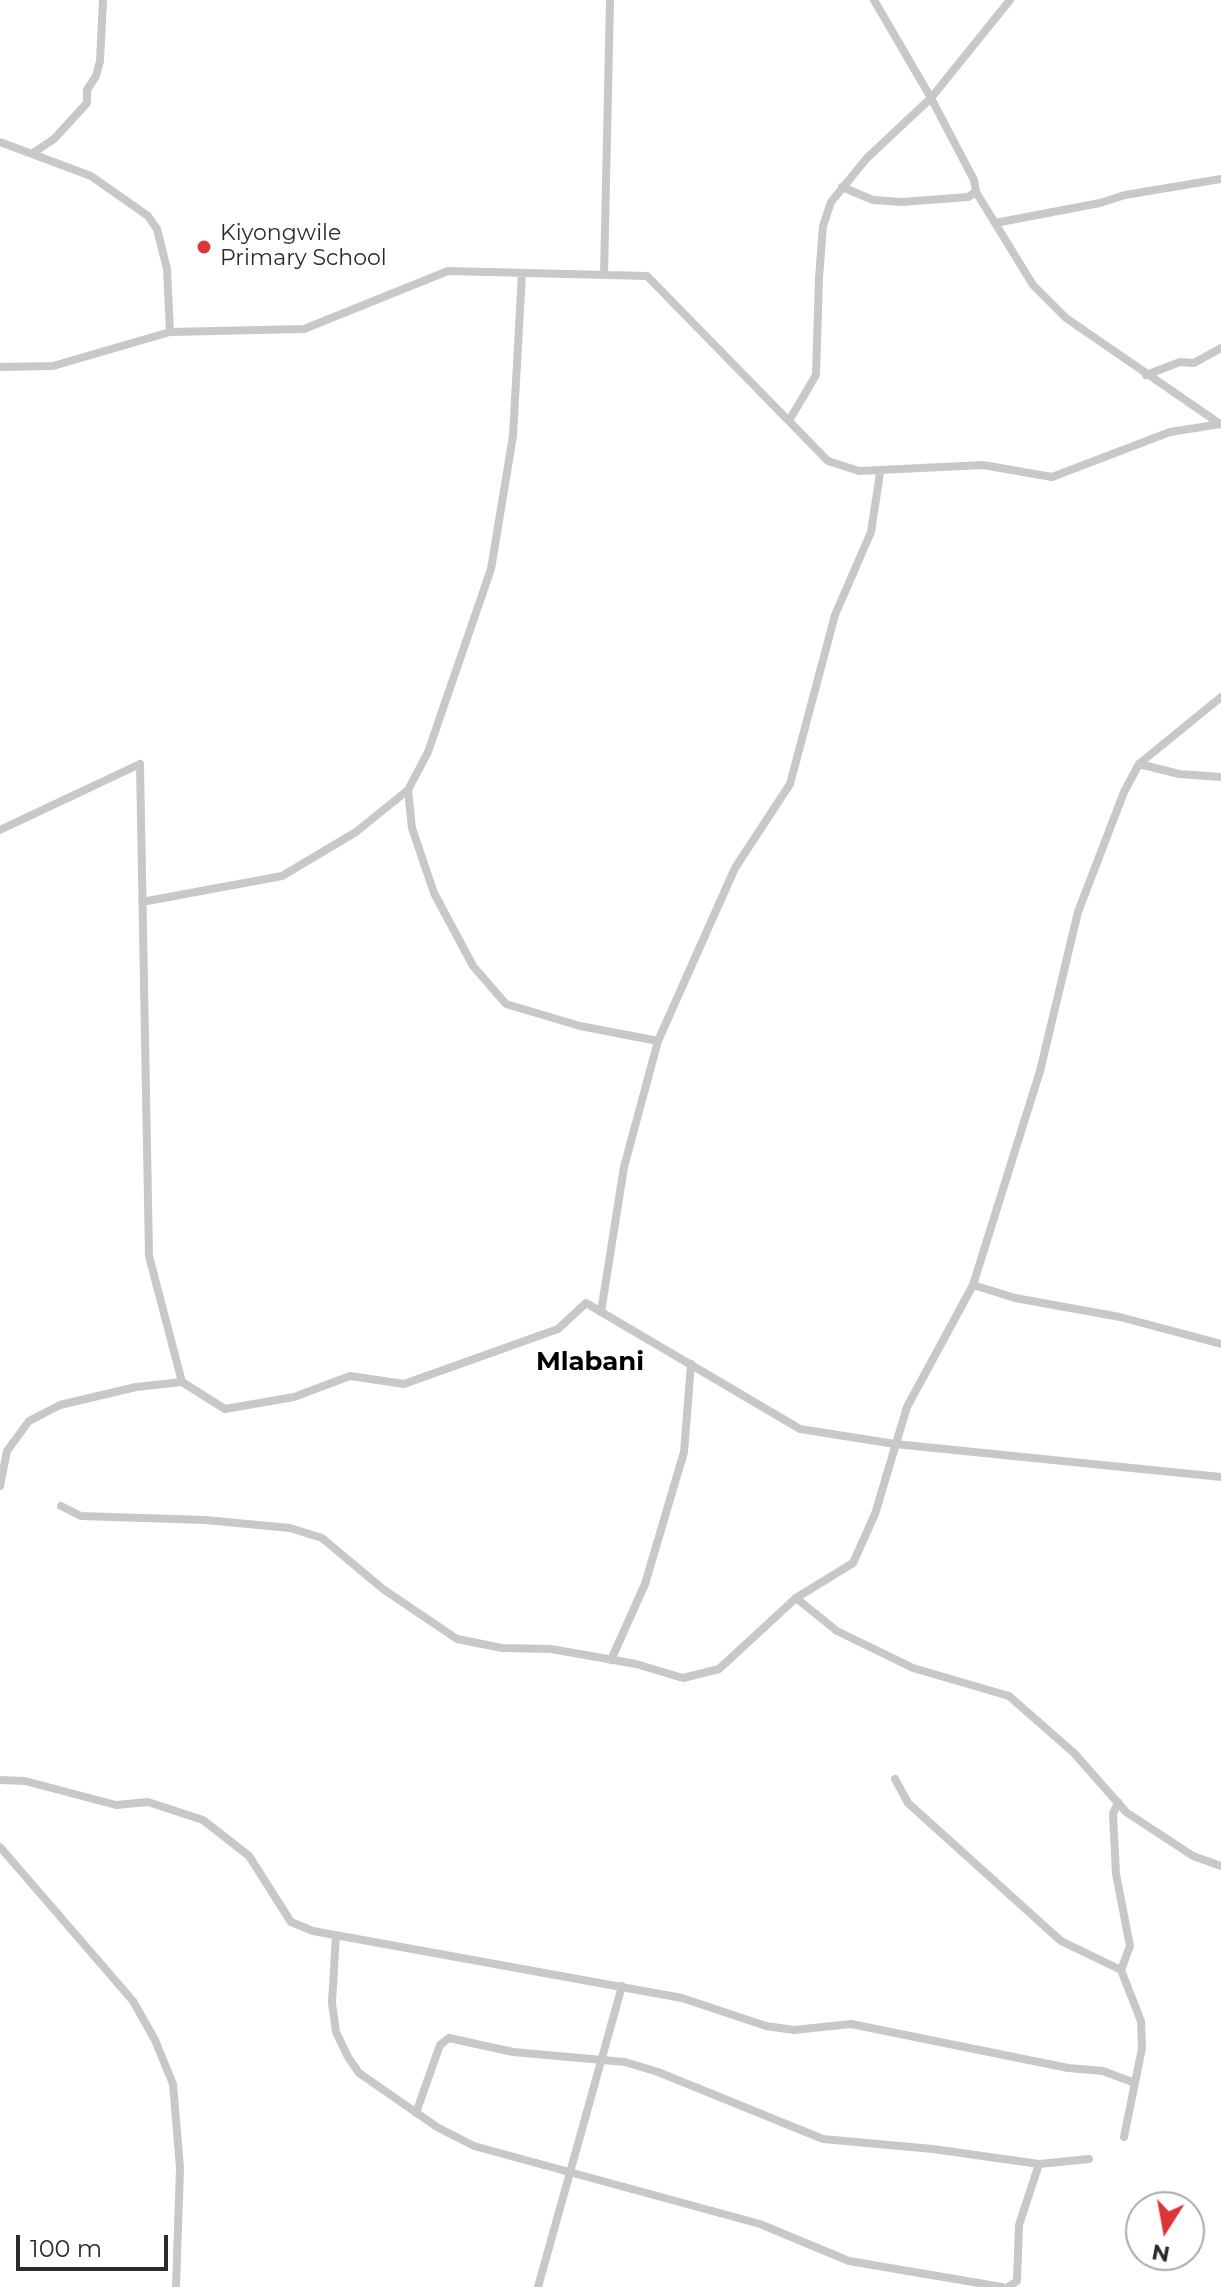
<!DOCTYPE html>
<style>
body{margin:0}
#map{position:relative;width:1221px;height:2287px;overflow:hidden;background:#fff;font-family:Montserrat,sans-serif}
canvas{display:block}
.north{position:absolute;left:1125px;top:2191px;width:80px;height:80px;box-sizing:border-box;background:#fff;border:2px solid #aaa;border-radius:50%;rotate:191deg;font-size:22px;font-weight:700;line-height:32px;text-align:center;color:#2b2b2b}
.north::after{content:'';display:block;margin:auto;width:28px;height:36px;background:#db3537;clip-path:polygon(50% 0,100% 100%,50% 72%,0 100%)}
.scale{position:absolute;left:16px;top:2235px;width:152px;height:36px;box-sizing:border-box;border:4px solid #2b2b2b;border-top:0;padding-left:10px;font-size:24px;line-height:28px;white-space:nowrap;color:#2b2b2b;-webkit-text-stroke:6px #fff;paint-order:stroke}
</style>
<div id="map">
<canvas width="1221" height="2287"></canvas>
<div class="north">N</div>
<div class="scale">100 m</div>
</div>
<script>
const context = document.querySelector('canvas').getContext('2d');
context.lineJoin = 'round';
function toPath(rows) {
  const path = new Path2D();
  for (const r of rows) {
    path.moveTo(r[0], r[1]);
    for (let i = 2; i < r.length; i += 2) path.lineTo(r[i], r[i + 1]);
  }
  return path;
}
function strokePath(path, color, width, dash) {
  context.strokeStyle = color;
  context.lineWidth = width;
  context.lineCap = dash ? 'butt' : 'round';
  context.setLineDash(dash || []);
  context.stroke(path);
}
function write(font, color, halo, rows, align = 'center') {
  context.font = font + ' Montserrat,sans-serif';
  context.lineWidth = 8;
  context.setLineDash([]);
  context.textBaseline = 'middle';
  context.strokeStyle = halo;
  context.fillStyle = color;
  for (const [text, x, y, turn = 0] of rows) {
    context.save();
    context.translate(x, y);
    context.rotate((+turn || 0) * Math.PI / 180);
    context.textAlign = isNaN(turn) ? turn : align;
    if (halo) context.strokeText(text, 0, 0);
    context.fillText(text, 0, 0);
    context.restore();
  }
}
const street = toPath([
 [874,0,931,98,974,180,976,192,1033,285,1066,318,1220,424],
 [0,142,91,176,148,216,157,229,167,269,170,332],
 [33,153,54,139,87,103,87,90,96,76,100,61,103,0],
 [842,187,873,200,902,202,968,197,976,192],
 [995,223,1100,203,1125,195,1221,179],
 [522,273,513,436,491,569,428,752,408,790,412,828,434,893,473,966,506,1004,580,1026,658,1041],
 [604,275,610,0],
 [0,367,53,366,170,332,304,329,448,271,647,276,828,461,859,471,983,465,1052,477,1170,432,1221,424],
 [1146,375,1180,362,1194,363,1221,348],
 [790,419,816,375,819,278,823,226,831,202,867,158,931,98,1010,0],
 [1139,764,1179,774,1221,777],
 [0,830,140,764,149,1256,182,1382],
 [142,902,282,876,356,832,408,790],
 [973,1285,1015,1298,1120,1317,1221,1344],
 [601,1312,624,1167,658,1041,735,868,790,784,835,615,871,532,880,473],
 [0,1486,7,1451,29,1421,60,1405,136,1387,182,1382,225,1409,294,1397,350,1376,404,1384,558,1329,586,1303,800,1429,895,1444,1221,1477],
 [61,1506,81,1516,205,1520,290,1528,322,1538,383,1589,457,1639,502,1648,551,1649,636,1664,683,1678,719,1669,796,1598,853,1563,875,1514,907,1407,973,1285,1040,1071,1078,912,1124,792,1139,764,1221,697],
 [796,1598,837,1631,913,1668,1009,1696,1074,1753,1126,1812,1193,1856,1221,1866],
 [611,1660,645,1584,684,1452,691,1364],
 [895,1779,908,1803,1061,1941,1121,1970,1141,2021,1142,2048,1124,2137],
 [0,1780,25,1781,116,1805,148,1802,203,1820,249,1856,291,1922,313,1931,682,1998,766,2026,794,2030,851,2024,1068,2068,1103,2071,1135,2083],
 [1118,1802,1113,1814,1116,1874,1130,1946,1121,1970],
 [0,1847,133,2001,155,2040,173,2084,180,2168,176,2287],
 [336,1935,332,2003,336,2032,348,2057,359,2073,437,2127,474,2146,760,2224,849,2261,1002,2287],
 [416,2113,440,2045,449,2038,513,2052,625,2062,658,2072,823,2139,933,2149,1039,2164,1089,2159],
 [538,2287,622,1986],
 [1008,2287,1017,2281,1019,2225,1039,2164]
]);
const markers = [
 [204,247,8,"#db3537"]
];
const poiNames = [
 ["Kiyongwile",220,234],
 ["Primary School",220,259]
];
const quarterNames = [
 ["Mlabani",590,1362]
];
strokePath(street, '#c8c8c8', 8);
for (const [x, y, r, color] of markers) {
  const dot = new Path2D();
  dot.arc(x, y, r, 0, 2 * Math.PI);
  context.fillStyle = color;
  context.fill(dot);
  strokePath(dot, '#fff', 3);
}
write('22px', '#2b2b2b', '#fff', poiNames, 'left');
write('bold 26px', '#000', '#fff', quarterNames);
</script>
